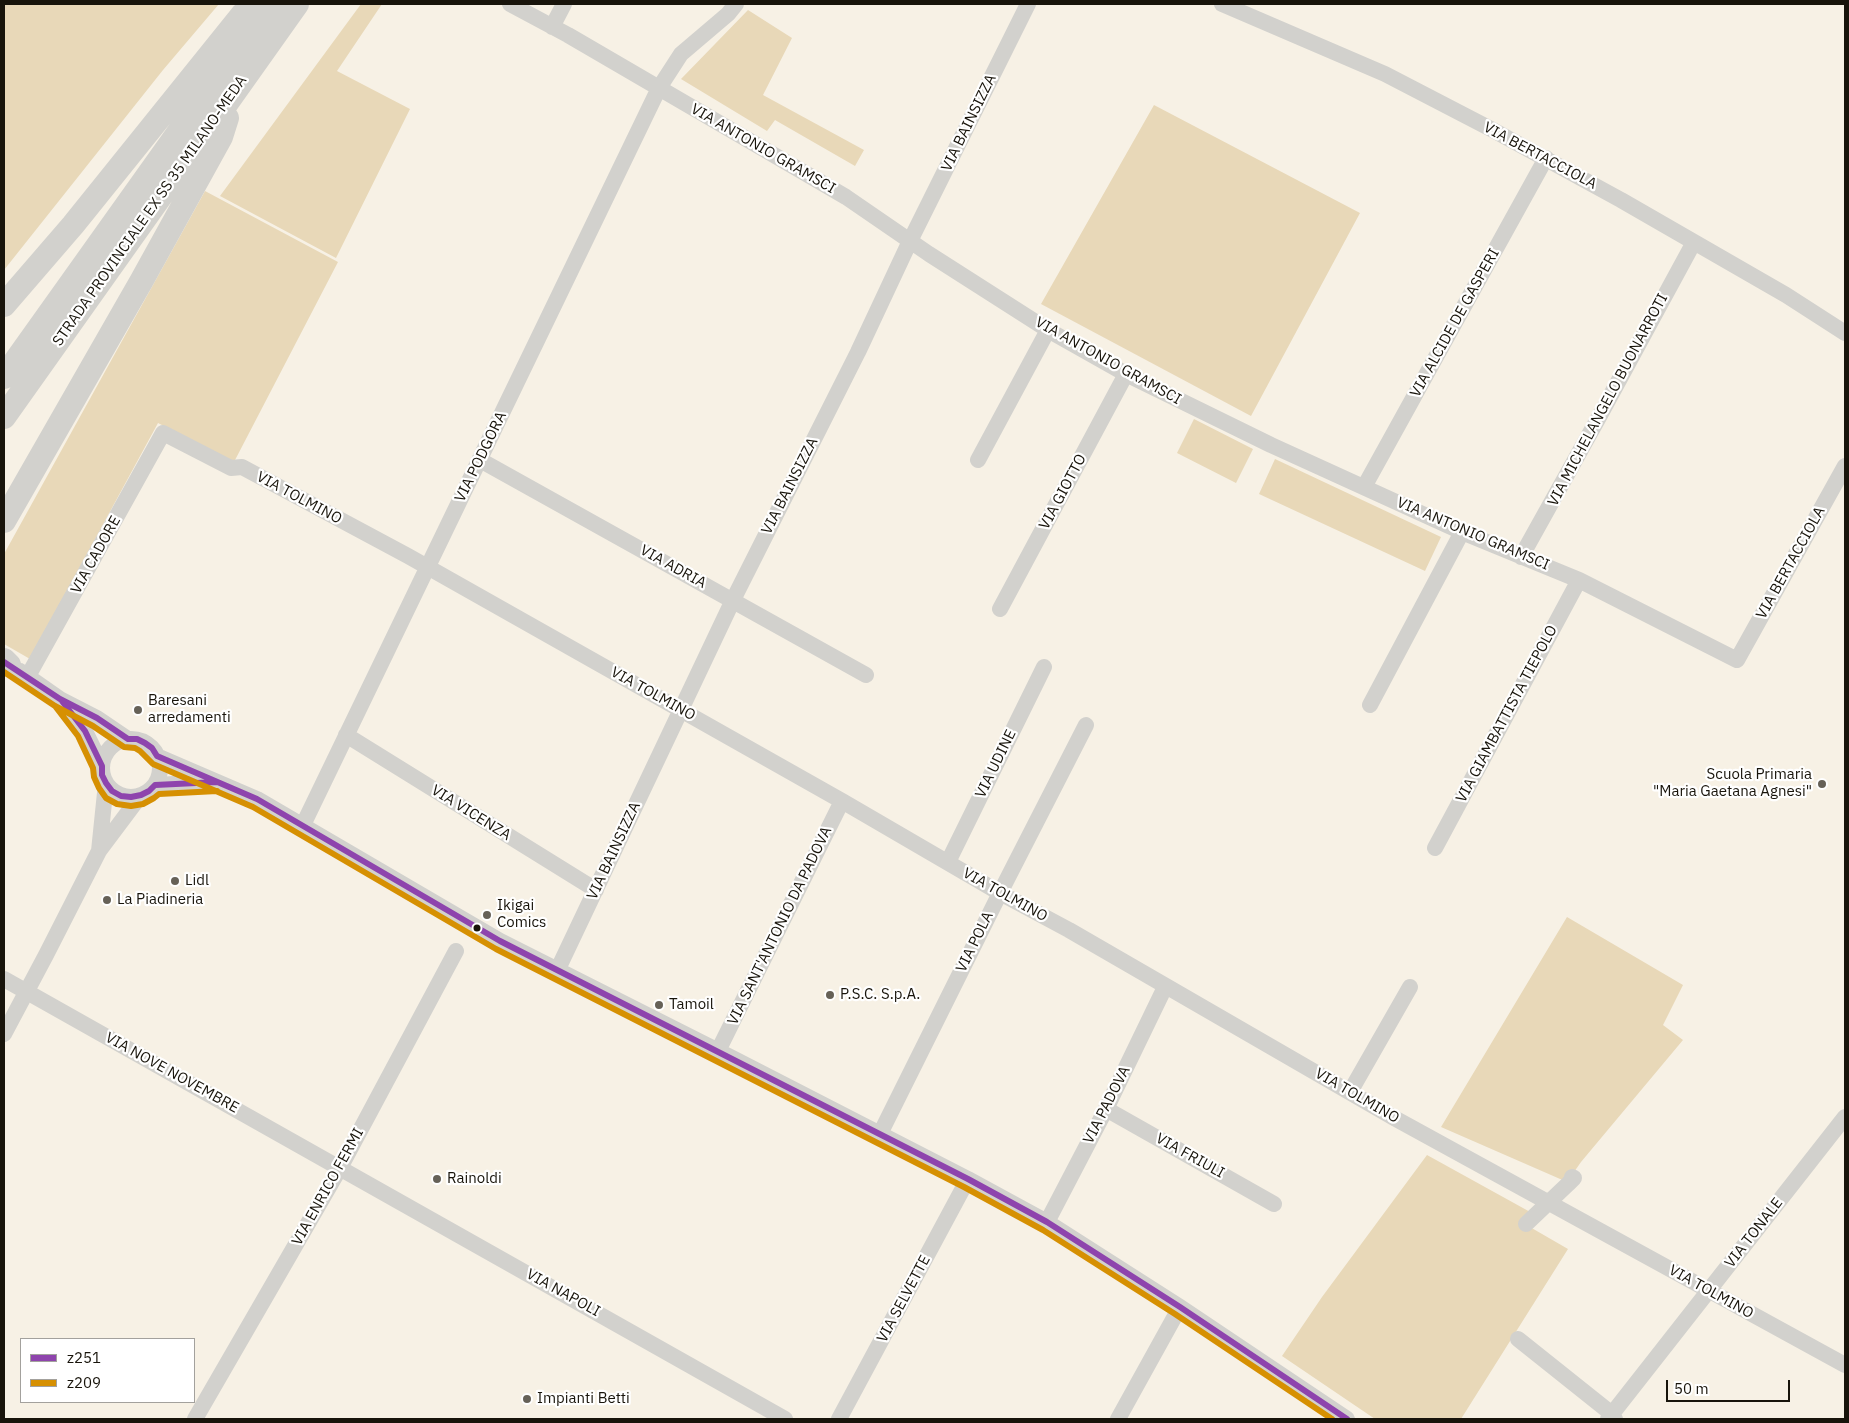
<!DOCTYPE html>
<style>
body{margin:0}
#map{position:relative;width:1849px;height:1423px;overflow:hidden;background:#f7f1e5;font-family:"IBM Plex Sans",sans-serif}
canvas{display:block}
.frame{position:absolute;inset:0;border:5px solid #18140b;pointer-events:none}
.legend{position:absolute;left:20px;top:1338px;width:175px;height:65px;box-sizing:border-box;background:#fff;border:1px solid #a3a19d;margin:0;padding:6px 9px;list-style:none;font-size:15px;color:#18140b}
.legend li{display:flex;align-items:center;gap:10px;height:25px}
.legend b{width:25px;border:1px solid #a3a19d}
.scale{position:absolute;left:1666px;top:1380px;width:124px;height:22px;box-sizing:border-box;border:2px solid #18140b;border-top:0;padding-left:6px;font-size:15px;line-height:18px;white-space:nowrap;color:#18140b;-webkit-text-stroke:4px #fff;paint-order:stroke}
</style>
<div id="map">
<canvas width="1849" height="1423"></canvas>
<div class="frame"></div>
<ul class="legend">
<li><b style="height:6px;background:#8e44ad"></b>z251</li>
<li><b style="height:6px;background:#d69002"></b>z209</li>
</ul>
<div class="scale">50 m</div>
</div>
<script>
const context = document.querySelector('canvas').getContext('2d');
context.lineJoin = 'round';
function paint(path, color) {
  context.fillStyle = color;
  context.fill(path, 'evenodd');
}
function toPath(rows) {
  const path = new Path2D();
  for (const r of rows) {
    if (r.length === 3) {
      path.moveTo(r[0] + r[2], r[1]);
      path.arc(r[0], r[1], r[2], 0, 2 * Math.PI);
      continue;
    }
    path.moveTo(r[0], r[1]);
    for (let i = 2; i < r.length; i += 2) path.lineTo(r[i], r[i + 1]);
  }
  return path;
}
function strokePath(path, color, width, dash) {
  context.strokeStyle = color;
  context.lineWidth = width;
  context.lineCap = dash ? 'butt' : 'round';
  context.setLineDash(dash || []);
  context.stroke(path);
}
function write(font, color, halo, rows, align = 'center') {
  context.font = font + ' "IBM Plex Sans",sans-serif';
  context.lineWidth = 4.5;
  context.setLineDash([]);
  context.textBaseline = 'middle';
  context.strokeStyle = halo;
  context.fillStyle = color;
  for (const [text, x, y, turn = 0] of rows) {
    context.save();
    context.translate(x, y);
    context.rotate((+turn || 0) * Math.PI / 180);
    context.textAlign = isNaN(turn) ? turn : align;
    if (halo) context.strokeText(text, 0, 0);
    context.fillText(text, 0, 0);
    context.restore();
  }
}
const green = toPath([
 [4,4,219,4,163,70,4,270],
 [361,4,382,4,337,71,410,109,336,258,220,196],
 [748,10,792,38,763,95,864,150,855,166,775,120,767,131,681,79],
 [1154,105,1360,213,1251,416,1041,304],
 [205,191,338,262,234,462,158,423,30,659,4,644,4,554],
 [1194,419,1253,449,1236,483,1177,453],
 [1275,459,1441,537,1425,571,1259,494],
 [1567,917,1683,985,1663,1025,1683,1040,1581,1162,1567,1182,1441,1127],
 [1427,1155,1532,1213,1523,1223,1568,1249,1461,1419,1375,1419,1282,1356,1322,1297]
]);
const minor = toPath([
 [510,4,568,35,846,197,929,254,1048,330,1126,374,1271,445,1462,532,1579,580,1737,660,1845,466],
 [1222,4,1385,74,1491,129,1621,200,1786,295,1845,333],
 [552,27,564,4],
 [480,460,866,675],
 [978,460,1048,330],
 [1364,487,1546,158],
 [1521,557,1599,417,1694,242],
 [1000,609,1126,374],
 [20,671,60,699,97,718,128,739],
 [28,676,163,433,231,468,242,467,408,556,842,801,1000,893,1069,930,1396,1119,1845,1365],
 [63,703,85,731,102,766],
 [1370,705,1462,532],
 [346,735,596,890],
 [131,768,29],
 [157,756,257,799,500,941,736,1060,968,1179,1047,1222,1180,1307,1347,1419],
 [155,785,212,782],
 [303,825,659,88,681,54,728,14,736,4],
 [1435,848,1579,580],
 [99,851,106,783],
 [948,862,1044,667],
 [557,971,733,600,858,352,910,241,1028,4],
 [4,979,785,1419],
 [4,1034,46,955,99,851,141,795],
 [718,1051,842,801],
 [1350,1092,1410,987],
 [1106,1109,1274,1204],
 [880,1134,1000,893,1086,725],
 [1047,1222,1106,1109,1165,987],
 [1526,1224,1568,1184,1574,1178,1572,1177],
 [1518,1339,1612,1414,1615,1419],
 [195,1419,340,1168,456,951],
 [839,1419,968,1179],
 [1118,1419,1180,1307],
 [1608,1419,1845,1117]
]);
const highway = toPath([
 [4,305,73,225,242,15,255,4],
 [4,377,270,4],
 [4,417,297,4],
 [4,521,142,280,221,137,227,118],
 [4,660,9,665]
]);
const bus1 = toPath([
 [4,662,60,699,97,718,128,739,137,739,145,743,152,748,157,756,257,799,500,941,968,1179,1047,1222,1180,1307,1347,1419],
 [62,701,85,731,102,766,102,775,106,783,112,791,121,796,131,797,141,795,149,791,155,785,217,782]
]);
const bus2 = toPath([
 [4,672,55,706,93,726,124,747,135,748,140,751,153,764,253,807,496,949,964,1187,1043,1230,1175,1314,1332,1419],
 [55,706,78,736,93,768,94,777,99,788,106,798,117,804,131,806,143,804,154,798,159,794,217,791]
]);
const markers = [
 [138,710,5,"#666157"],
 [1822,784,5,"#666157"],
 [175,881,5,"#666157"],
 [107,900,5,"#666157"],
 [487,915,5,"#666157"],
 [477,928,4.5,"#18140b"],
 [830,995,5,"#666157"],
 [659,1005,5,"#666157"],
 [437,1179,5,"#666157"],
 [527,1399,5,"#666157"]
];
const streetNames = [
 ["VIA BAINSIZZA",969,123,-64],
 ["VIA ANTONIO GRAMSCI",763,149,30],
 ["VIA BERTACCIOLA",1540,156,28],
 ["STRADA PROVINCIALE EX SS 35 MILANO-MEDA",150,211,-55],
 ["VIA ALCIDE DE GASPERI",1455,323,-61],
 ["VIA ANTONIO GRAMSCI",1108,361,29],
 ["VIA MICHELANGELO BUONARROTI",1608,400,-62],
 ["VIA PODGORA",481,457,-64],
 ["VIA BAINSIZZA",790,486,-63],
 ["VIA GIOTTO",1063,492,-62],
 ["VIA TOLMINO",299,498,28],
 ["VIA ANTONIO GRAMSCI",1473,534,23],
 ["VIA CADORE",96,555,-61],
 ["VIA BERTACCIOLA",1791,563,-61],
 ["VIA ADRIA",673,567,29],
 ["VIA TOLMINO",653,694,29],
 ["VIA GIAMBATTISTA TIEPOLO",1507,714,-62],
 ["VIA UDINE",996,764,-64],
 ["VIA VICENZA",471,813,32],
 ["VIA BAINSIZZA",614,851,-65],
 ["VIA TOLMINO",1005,895,29],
 ["VIA SANT'ANTONIO DA PADOVA",780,926,-64],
 ["VIA POLA",975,942,-64],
 ["VIA NOVE NOVEMBRE",172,1073,29],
 ["VIA TOLMINO",1357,1096,30],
 ["VIA PADOVA",1107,1105,-63],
 ["VIA FRIULI",1190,1156,29],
 ["VIA ENRICO FERMI",328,1187,-61],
 ["VIA TONALE",1754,1233,-52],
 ["VIA TOLMINO",1711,1292,29],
 ["VIA NAPOLI",563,1293,29],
 ["VIA SELVETTE",904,1299,-62]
];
const poiNames = [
 ["Baresani",148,701],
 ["arredamenti",148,718],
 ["Scuola Primaria",1812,775,"right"],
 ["\"Maria Gaetana Agnesi\"",1812,792,"right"],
 ["Lidl",185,881],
 ["La Piadineria",117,900],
 ["Ikigai",497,906],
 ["Comics",497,923],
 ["P.S.C. S.p.A.",840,995],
 ["Tamoil",669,1005],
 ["Rainoldi",447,1179],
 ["Impianti Betti",537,1399]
];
paint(green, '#e8d8b8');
strokePath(minor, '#d2d1cd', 16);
strokePath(highway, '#d2d1cd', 24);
strokePath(bus1, '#8e44ad', 6);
strokePath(bus2, '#d69002', 6);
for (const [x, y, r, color] of markers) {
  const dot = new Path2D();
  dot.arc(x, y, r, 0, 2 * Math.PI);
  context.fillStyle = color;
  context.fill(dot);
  strokePath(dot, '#fff', 2);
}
write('15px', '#18140b', '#fff', streetNames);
write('15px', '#18140b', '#fff', poiNames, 'left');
</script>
